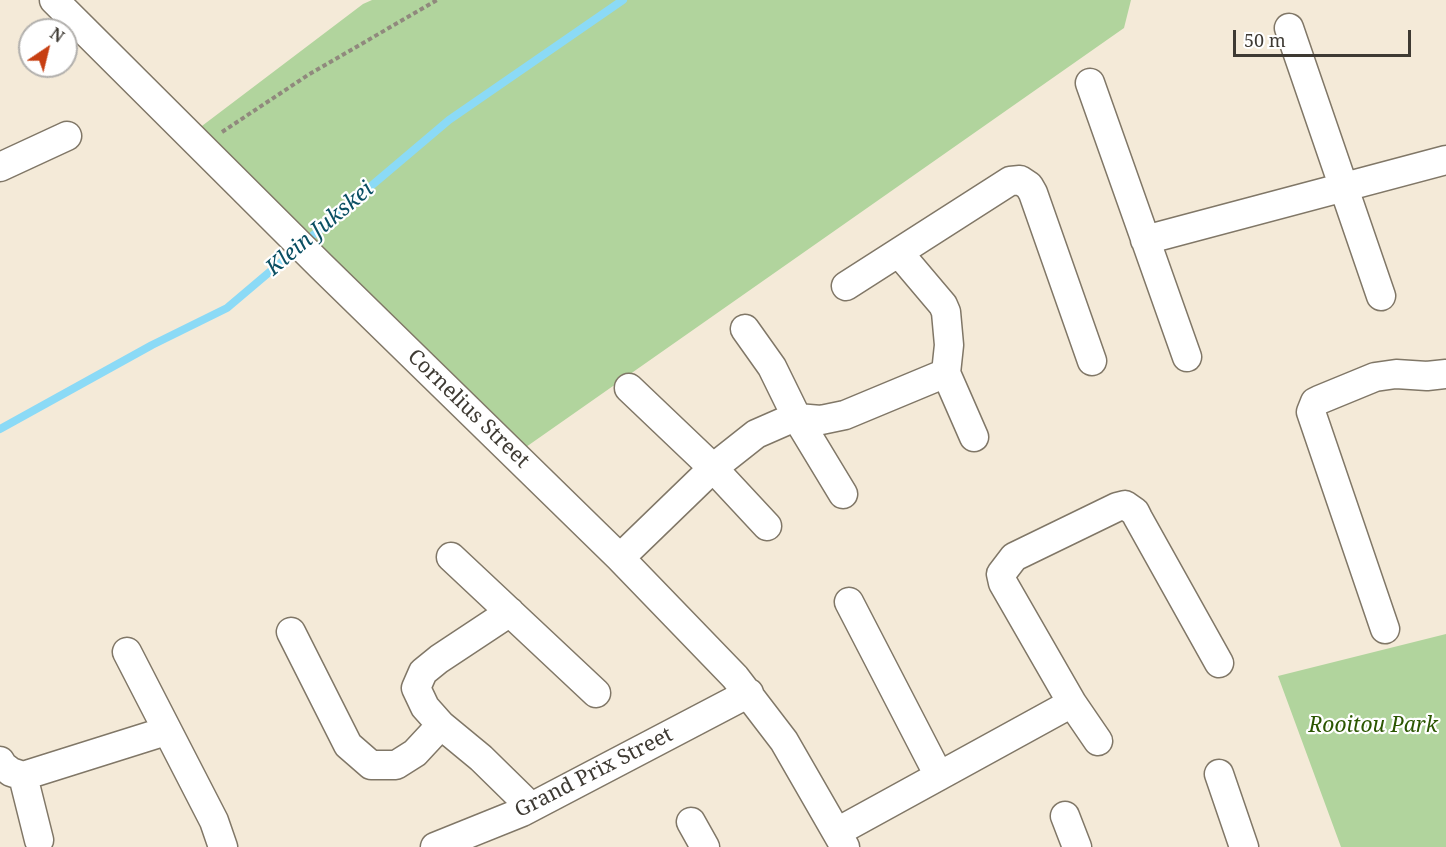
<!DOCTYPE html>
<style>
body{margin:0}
#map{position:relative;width:1446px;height:847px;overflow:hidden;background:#f4ead8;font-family:"Noto Serif",serif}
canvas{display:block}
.north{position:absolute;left:18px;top:18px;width:60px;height:60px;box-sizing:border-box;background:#fff;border:2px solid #b2b0ad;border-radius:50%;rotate:35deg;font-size:16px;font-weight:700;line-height:24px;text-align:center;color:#3e3a33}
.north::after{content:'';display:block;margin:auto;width:21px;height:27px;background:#c73f12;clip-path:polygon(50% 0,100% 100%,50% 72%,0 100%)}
.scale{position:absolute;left:1233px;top:30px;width:178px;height:27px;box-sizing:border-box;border:3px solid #3e3a33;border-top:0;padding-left:8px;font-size:18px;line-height:21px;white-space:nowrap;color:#3e3a33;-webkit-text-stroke:4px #fff;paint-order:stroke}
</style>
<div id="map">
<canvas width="1446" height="847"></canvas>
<div class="north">N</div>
<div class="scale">50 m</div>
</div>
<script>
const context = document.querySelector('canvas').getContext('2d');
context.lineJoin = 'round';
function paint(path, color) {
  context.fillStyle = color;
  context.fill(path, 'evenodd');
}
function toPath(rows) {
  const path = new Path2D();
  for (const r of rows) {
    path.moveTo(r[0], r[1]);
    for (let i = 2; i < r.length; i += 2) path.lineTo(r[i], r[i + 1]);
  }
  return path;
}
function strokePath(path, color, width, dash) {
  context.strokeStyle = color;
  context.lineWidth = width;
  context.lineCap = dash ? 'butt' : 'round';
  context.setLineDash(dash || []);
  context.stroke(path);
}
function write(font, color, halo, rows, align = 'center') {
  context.font = font + ' "Noto Serif",serif';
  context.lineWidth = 4.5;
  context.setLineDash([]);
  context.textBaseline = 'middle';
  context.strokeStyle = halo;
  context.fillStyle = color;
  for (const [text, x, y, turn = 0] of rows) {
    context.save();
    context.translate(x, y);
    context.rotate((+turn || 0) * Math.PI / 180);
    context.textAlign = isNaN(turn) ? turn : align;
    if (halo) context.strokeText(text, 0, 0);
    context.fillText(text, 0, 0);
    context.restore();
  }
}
const green = toPath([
 [372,0,1131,0,1124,28,516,454,190,135,363,4],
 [1446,634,1446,847,1341,847,1278,676]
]);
const stream = toPath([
 [0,429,152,345,227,308,449,120,623,0]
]);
const path = toPath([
 [222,132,308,75,437,0]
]);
const street = toPath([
 [54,0,321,266,620,558,735,677,784,741,845,847],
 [1289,28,1381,296],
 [1090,83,1187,357],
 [0,167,67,136],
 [1145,240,1446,160],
 [846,286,1010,181,1020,180,1029,186,1033,193,1092,361],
 [745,329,772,367,797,418,843,494],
 [946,373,974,437],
 [629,388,713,468,767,526],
 [451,557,596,693],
 [620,558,713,468,756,434,788,420,797,418,821,420,845,415,946,373,949,345,946,312,943,305,899,253],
 [849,602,939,776],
 [510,612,439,659,423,672,416,688,425,707,441,725,481,758,531,807],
 [1385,629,1311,412,1315,402,1319,400,1375,377,1396,374,1427,376,1446,374],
 [291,632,348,745,371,765,396,765,415,753,441,725],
 [127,652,214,821,223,847],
 [1098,741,1072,703,1003,583,1001,574,1014,557,1117,507,1125,505,1135,512,1138,518,1219,663],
 [0,761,3,766,11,772,23,776,166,731],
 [1219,774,1244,847],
 [23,776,39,840],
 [1065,816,1077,847],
 [691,822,705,847],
 [837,832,1072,703],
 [435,847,522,812,749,693]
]);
const streetNames = [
 ["Cornelius Street",468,409,44],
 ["Grand Prix Street",594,773,-27]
];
const parkNames = [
 ["Rooitou Park",1373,726]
];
const waterNames = [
 ["Klein Jukskei",320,229,-40]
];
paint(green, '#b1d49d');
strokePath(stream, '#8bdaf6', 8);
strokePath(street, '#807767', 31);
strokePath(path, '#90897d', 4, [4.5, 3]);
strokePath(street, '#fff', 28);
write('21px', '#3e3a33', '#fff', streetNames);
write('italic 21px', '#2b5601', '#fff', parkNames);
write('italic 22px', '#0a4f63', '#fff', waterNames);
</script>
